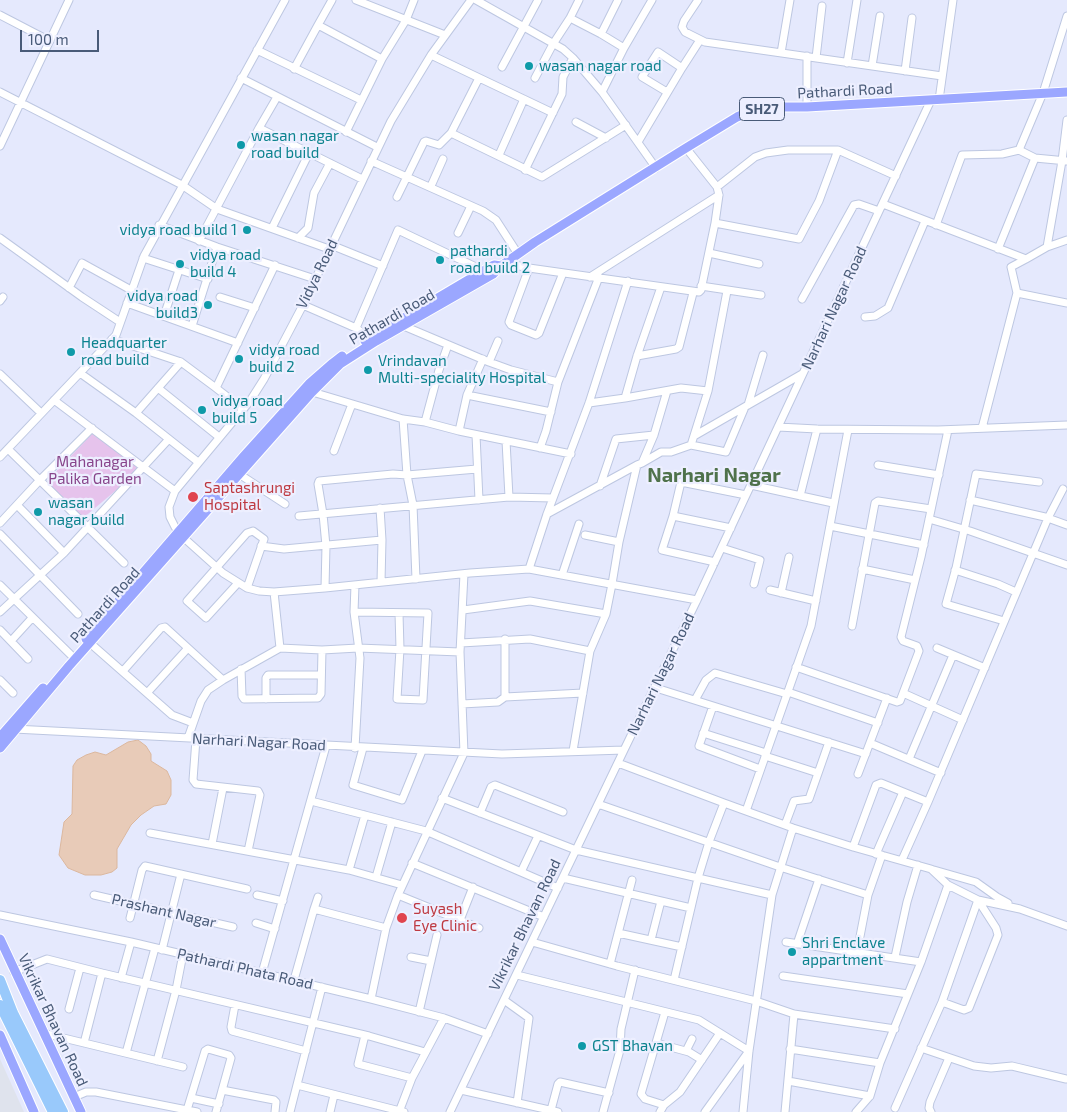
<!DOCTYPE html>
<style>
body{margin:0}
#map{position:relative;width:1067px;height:1112px;overflow:hidden;background:#e5e9fd;font-family:"Exo 2",sans-serif}
canvas{display:block}
.scale{position:absolute;left:20px;top:30px;width:79px;height:22px;box-sizing:border-box;border:2px solid #495b78;border-top:0;padding-left:6px;font-size:15px;line-height:18px;white-space:nowrap;color:#495b78;-webkit-text-stroke:4px #edefff;paint-order:stroke}
</style>
<div id="map">
<canvas width="1067" height="1112"></canvas>
<div class="scale">100 m</div>
</div>
<script>
const context = document.querySelector('canvas').getContext('2d');
context.lineJoin = 'round';
function paint(path, color) {
  context.fillStyle = color;
  context.fill(path, 'evenodd');
}
function toPath(rows) {
  const path = new Path2D();
  for (const r of rows) {
    path.moveTo(r[0], r[1]);
    for (let i = 2; i < r.length; i += 2) path.lineTo(r[i], r[i + 1]);
  }
  return path;
}
function strokePath(path, color, width, dash) {
  context.strokeStyle = color;
  context.lineWidth = width;
  context.lineCap = dash ? 'butt' : 'round';
  context.setLineDash(dash || []);
  context.stroke(path);
}
function write(font, color, halo, rows, align = 'center') {
  context.font = font + ' "Exo 2",sans-serif';
  context.lineWidth = 4.5;
  context.setLineDash([]);
  context.textBaseline = 'middle';
  context.strokeStyle = halo;
  context.fillStyle = color;
  for (const [text, x, y, turn = 0] of rows) {
    context.save();
    context.translate(x, y);
    context.rotate((+turn || 0) * Math.PI / 180);
    context.textAlign = isNaN(turn) ? turn : align;
    if (halo) context.strokeText(text, 0, 0);
    context.fillText(text, 0, 0);
    context.restore();
  }
}
const industrial = toPath([
 [0,1059,24,1112,0,1112]
]);
const green = toPath([
 [93,433,140,470,82,519,46,482]
]);
const water = toPath([
 [138,740,146,746,151,754,151,761,167,771,171,780,171,795,166,804,154,806,141,815,131,825,117,849,117,868,112,872,101,875,85,875,68,868,59,855,64,822,72,814,73,766,77,760,86,755,95,752,106,755,128,742,138,740]
]);
const minor = toPath([
 [332,0,318,25,382,59,406,20,414,0],
 [356,0,445,35],
 [471,0,431,55,391,121,303,305,264,379,250,401,175,491,169,507,170,517,175,527,184,538,223,573,247,588,259,591,274,592,325,588,470,573,529,569,697,600],
 [476,0,563,49,573,58,602,92,656,168],
 [698,0,684,21,682,27,685,32,705,42,942,76],
 [0,15,50,41],
 [570,18,601,34,624,48],
 [601,34,618,0],
 [257,50,361,100],
 [781,53,790,0],
 [431,55,553,113],
 [807,56,807,107],
 [816,58,822,6],
 [847,63,857,0],
 [872,66,880,16],
 [502,67,538,0],
 [294,69,318,25],
 [905,71,912,18],
 [241,78,377,147],
 [535,78,553,44,570,18,579,0],
 [0,92,182,185,217,209,329,249],
 [602,92,624,48,652,0],
 [667,92,642,77,658,52,682,68],
 [939,100,953,0],
 [576,122,606,138],
 [259,128,362,179],
 [346,132,382,59],
 [451,133,542,177,626,125],
 [638,142,682,68,700,40],
 [0,146,69,0],
 [1019,150,1043,93,1067,16],
 [499,155,524,99],
 [371,161,483,211,496,220,518,254],
 [525,170,562,94,563,77,573,58],
 [431,186,443,159],
 [717,187,755,157,766,153,788,150,838,150,896,176],
 [397,197,424,142,426,141,439,145,451,133,479,78],
 [883,204,1026,259,1011,267,1017,293,982,428],
 [715,223,799,239,819,201,838,150],
 [159,225,217,247,315,279],
 [936,225,962,155,1002,154,1019,150,1035,158,1067,161],
 [272,228,309,153],
 [458,233,471,206],
 [0,238,82,297,120,322],
 [298,238,308,228,314,193,330,163],
 [199,241,259,128,277,97],
 [331,245,383,266],
 [1047,247,1067,240],
 [998,249,1035,158],
 [709,253,759,264],
 [143,258,208,279],
 [1026,259,1047,247,1062,161,1067,120],
 [505,263,529,268,699,292,701,290,715,223,719,195,717,187,686,148],
 [529,268,509,322,511,325,536,335,539,333,563,273],
 [590,277,719,195],
 [701,286,761,295],
 [69,288,82,263,131,290],
 [1017,293,1067,303],
 [220,297,255,308],
 [802,299,854,205,859,204,879,211],
 [0,301,3,297],
 [127,303,238,343],
 [303,305,356,328,373,341],
 [164,316,179,270],
 [865,317,875,316,888,308,925,221],
 [399,324,489,362,511,370,558,382],
 [192,326,217,247],
 [356,328,398,230,478,268,483,276],
 [112,339,181,362,216,388],
 [637,356,676,349,679,347,693,293],
 [489,362,498,341],
 [80,373,136,413,198,462],
 [0,374,41,413],
 [158,388,219,437],
 [309,391,403,419,425,422,459,431,571,454],
 [467,395,551,412],
 [625,398,637,356,661,287],
 [54,400,175,491],
 [589,403,625,398,681,388,708,391],
 [748,405,763,355],
 [243,409,216,388,275,265],
 [136,413,181,362],
 [403,419,407,475,413,505,416,579],
 [425,422,439,370,448,345],
 [778,427,817,429,938,430,1067,425],
 [459,431,467,395,483,359],
 [476,435,479,500],
 [694,436,802,374],
 [506,441,509,497],
 [691,445,708,391,727,291],
 [540,448,546,431,558,382,599,277],
 [8,449,124,563],
 [334,451,352,404],
 [0,457,116,335,144,256,285,0],
 [642,463,661,452,671,452,691,445,726,452,745,407],
 [878,465,939,475],
 [239,474,285,504],
 [751,485,833,503],
 [600,486,616,439,654,435],
 [800,496,817,429],
 [970,500,1045,517,1067,525],
 [17,505,64,553],
 [380,508,382,540,381,582],
 [547,514,637,465],
 [299,516,509,497,553,498],
 [673,516,731,528],
 [929,519,970,531,1067,565],
 [0,523,39,481,92,428],
 [830,526,924,545],
 [0,534,78,614],
 [585,535,619,542],
 [261,546,284,549,382,540],
 [722,548,760,560,754,584],
 [715,562,662,550,673,516,681,482,746,495],
 [529,569,547,514,589,403,628,281],
 [862,569,915,580],
 [955,570,998,584,1016,592],
 [562,575,579,524],
 [238,583,206,618,187,601,247,533,253,531,264,539,247,588],
 [0,585,75,659],
 [355,585,354,612,360,658,355,748],
 [325,588,326,546,323,514,318,484,319,481,393,474,407,475,477,469],
 [770,590,816,601],
 [274,592,280,648],
 [781,593,789,557],
 [463,610,530,601,606,614],
 [0,612,64,553,169,439],
 [354,612,428,613,423,700,397,699,400,649,399,613],
 [1004,621,946,604,956,568,976,474,1039,482],
 [852,626,875,503,878,501,931,509],
 [0,630,28,659],
 [505,639,505,697,583,693],
 [11,641,32,618],
 [90,643,172,715,193,723],
 [461,643,530,639,590,651],
 [937,648,985,668],
 [796,667,897,702,900,701,919,651,917,646,903,641,901,637,921,557,948,430],
 [241,669,242,696,244,699,318,698,321,694,322,650],
 [123,671,161,628,165,627,223,680],
 [0,680,13,693],
 [656,688,866,754],
 [788,692,878,723],
 [147,693,188,648],
 [903,693,963,720],
 [266,699,266,678,268,675,321,675],
 [695,700,706,680,715,673,787,694],
 [462,704,498,702,505,697],
 [713,706,699,746,760,769],
 [14,729,502,754,624,750,697,600,931,100],
 [703,733,766,753],
 [188,738,201,701,208,690,223,680,280,648,322,650,358,648,460,652],
 [196,739,193,780,196,784,258,791,260,795,248,851],
 [870,743,941,773],
 [363,748,353,785,402,800,422,751],
 [573,751,590,651,606,614,612,584,619,542,637,465,642,463,654,435,667,391],
 [765,756,818,773],
 [909,759,953,655],
 [618,763,724,803,793,828,853,847,931,869,948,885,921,962,880,1063,870,1096,856,1112],
 [858,774,887,698],
 [442,798,576,850,772,895],
 [311,801,426,831,558,888],
 [598,804,780,867,868,895],
 [746,811,811,626,848,430],
 [480,813,491,787,495,785,563,812],
 [785,825,794,801,809,799,829,742],
 [150,833,349,870,402,885],
 [212,844,223,788],
 [853,847,876,785,881,783,928,802],
 [876,854,903,792],
 [902,860,928,802,1048,518,1063,489],
 [412,863,544,917],
 [349,870,365,815],
 [934,870,976,882,997,897,1008,903],
 [521,872,538,836],
 [376,877,392,822],
 [563,878,691,908],
 [948,885,978,900,1020,909,1067,926],
 [94,895,233,927],
 [257,895,283,901],
 [398,895,479,928],
 [314,909,318,897],
 [0,915,131,942,371,999,444,1018,488,1034],
 [130,918,142,870,145,866,247,889],
 [460,920,473,887],
 [256,923,275,929],
 [618,933,682,947],
 [651,940,661,901],
 [532,942,617,966,756,1001,794,1014,895,1029],
 [786,942,921,962],
 [797,944,819,879],
 [162,950,181,874],
 [857,952,868,895,882,855],
 [411,957,431,961],
 [895,957,907,902,918,865],
 [610,964,632,880],
 [14,972,47,959,102,973,369,1036,425,1052],
 [262,973,326,746],
 [517,975,699,1020,749,1051,705,1112],
 [783,976,908,994],
 [121,978,131,942],
 [294,980,314,909,386,928],
 [674,980,698,878,709,842,724,803],
 [371,999,386,928,398,895,464,753,460,652,464,574],
 [504,1000,529,1018,517,1103],
 [942,1002,964,1010,969,1008,998,935,996,928,978,900],
 [235,1005,231,1027,232,1031,306,1051],
 [69,1009,80,968],
 [419,1012,437,935],
 [43,1033,183,1067],
 [365,1035,358,1064,412,1078],
 [84,1043,102,973],
 [656,1043,689,1052,702,1060],
 [921,1048,974,1066,991,1068,1012,1066,1066,1079],
 [790,1049,880,1063],
 [686,1051,692,1039],
 [126,1053,155,948],
 [157,1061,176,990,183,954],
 [788,1081,870,1096],
 [297,1085,404,1112],
 [222,1090,274,1100,276,1102,275,1112],
 [461,1090,558,1112],
 [74,1097,86,1092,96,1092,197,1112],
 [191,1098,219,1104],
 [664,1105,645,1099,641,1094,665,1012],
 [895,1108,942,1002,978,900],
 [187,1110,205,1051,208,1049,229,1055,231,1058,216,1112],
 [551,1110,558,1084,560,1082,609,1093],
 [290,1112,322,987],
 [330,1112,334,1095],
 [399,1112,412,1078,444,1018],
 [450,1112,624,750],
 [603,1112,620,1050,621,1029,635,970],
 [660,1112,664,1105,680,1092,720,1033],
 [743,1112,749,1051,772,895,793,828],
 [785,1112,794,1014],
 [931,1112,929,1108,930,1102,949,1058]
]);
const major = toPath([
 [365,341,490,267,494,265,501,266],
 [86,639,244,456,309,384,333,363,342,356],
 [0,737,43,688],
 [0,748,69,666,312,392,340,364,376,341,493,274,501,266,535,242,686,148,737,117,751,111,769,107,807,107,1067,92],
 [0,939,81,1112],
 [0,1035,34,1112]
]);
const highway = toPath([
 [0,980,13,1013,63,1112],
 [0,1005,53,1112]
]);
const markers = [
 [529,66,5,"#0f9aa8"],
 [241,145,5,"#0f9aa8"],
 [247,230,5,"#0f9aa8"],
 [440,260,5,"#0f9aa8"],
 [180,264,5,"#0f9aa8"],
 [208,305,5,"#0f9aa8"],
 [71,352,5,"#0f9aa8"],
 [239,359,5,"#0f9aa8"],
 [368,370,5,"#0f9aa8"],
 [202,410,5,"#0f9aa8"],
 [193,497,6,"#e0444e"],
 [38,512,5,"#0f9aa8"],
 [402,918,6,"#e0444e"],
 [792,952,5,"#0f9aa8"],
 [582,1046,5,"#0f9aa8"]
];
const shields = [
 [762,109,45]
];
const shieldNames = [
 ["SH27",762,109]
];
const cultureNames = [
 ["wasan nagar road",539,66],
 ["wasan nagar",251,136],
 ["road build",251,153],
 ["vidya road build 1",237,230,"right"],
 ["pathardi",450,251],
 ["road build 2",450,268],
 ["vidya road",190,255],
 ["build 4",190,272],
 ["vidya road",198,296,"right"],
 ["build3",198,313,"right"],
 ["Headquarter",81,343],
 ["road build",81,360],
 ["vidya road",249,350],
 ["build 2",249,367],
 ["Vrindavan",378,361],
 ["Multi-speciality Hospital",378,378],
 ["vidya road",212,401],
 ["build 5",212,418],
 ["wasan",48,503],
 ["nagar build",48,520],
 ["Shri Enclave",802,943],
 ["appartment",802,960],
 ["GST Bhavan",592,1046]
];
const streetNames = [
 ["Pathardi Road",845,91,-3],
 ["Vidya Road",317,274,-64],
 ["Narhari Nagar Road",834,308,-65],
 ["Pathardi Road",392,317,-30],
 ["Pathardi Road",105,605,-48],
 ["Narhari Nagar Road",661,674,-64],
 ["Narhari Nagar Road",259,742,3],
 ["Prashant Nagar",164,911,13],
 ["Vikrikar Bhavan Road",525,925,-64],
 ["Pathardi Phata Road",245,969,13],
 ["Vikrikar Bhavan Road",53,1020,65]
];
const parkNames = [
 ["Mahanagar",95,462],
 ["Palika Garden",95,479]
];
const healthNames = [
 ["Saptashrungi",204,488],
 ["Hospital",204,505],
 ["Suyash",413,909],
 ["Eye Clinic",413,926]
];
const districtNames = [
 ["Narhari Nagar",714,475]
];
paint(industrial, '#dfe3ed');
paint(green, '#e6c3ec');
paint(water, '#e8cbb8');
strokePath(water, '#dbb79e', 1);
strokePath(minor, '#bdc7e1', 9);
strokePath(major, '#fff', 11);
strokePath(highway, '#fff', 12);
strokePath(minor, '#fff', 7);
strokePath(major, '#9ba7ff', 9);
strokePath(highway, '#99c9fb', 10);
for (const [x, y, r, color] of markers) {
  const dot = new Path2D();
  dot.arc(x, y, r, 0, 2 * Math.PI);
  context.fillStyle = color;
  context.fill(dot);
  strokePath(dot, '#edefff', 2);
}
for (const [x, y, w] of shields) {
  const box = new Path2D();
  box.roundRect(x - w / 2, y - 11.5, w, 23, 4);
  context.fillStyle = '#edefff';
  context.fill(box);
  strokePath(box, '#495b78', 1);
}
write('bold 14px', '#495b78', null, shieldNames);
write('15px', '#0d838f', '#edefff', cultureNames, 'left');
write('15px', '#495b78', '#edefff', streetNames);
write('15px', '#88458b', '#edefff', parkNames);
write('15px', '#be3a42', '#edefff', healthNames, 'left');
write('bold 20px', '#4f724b', '#edefff', districtNames);
</script>
